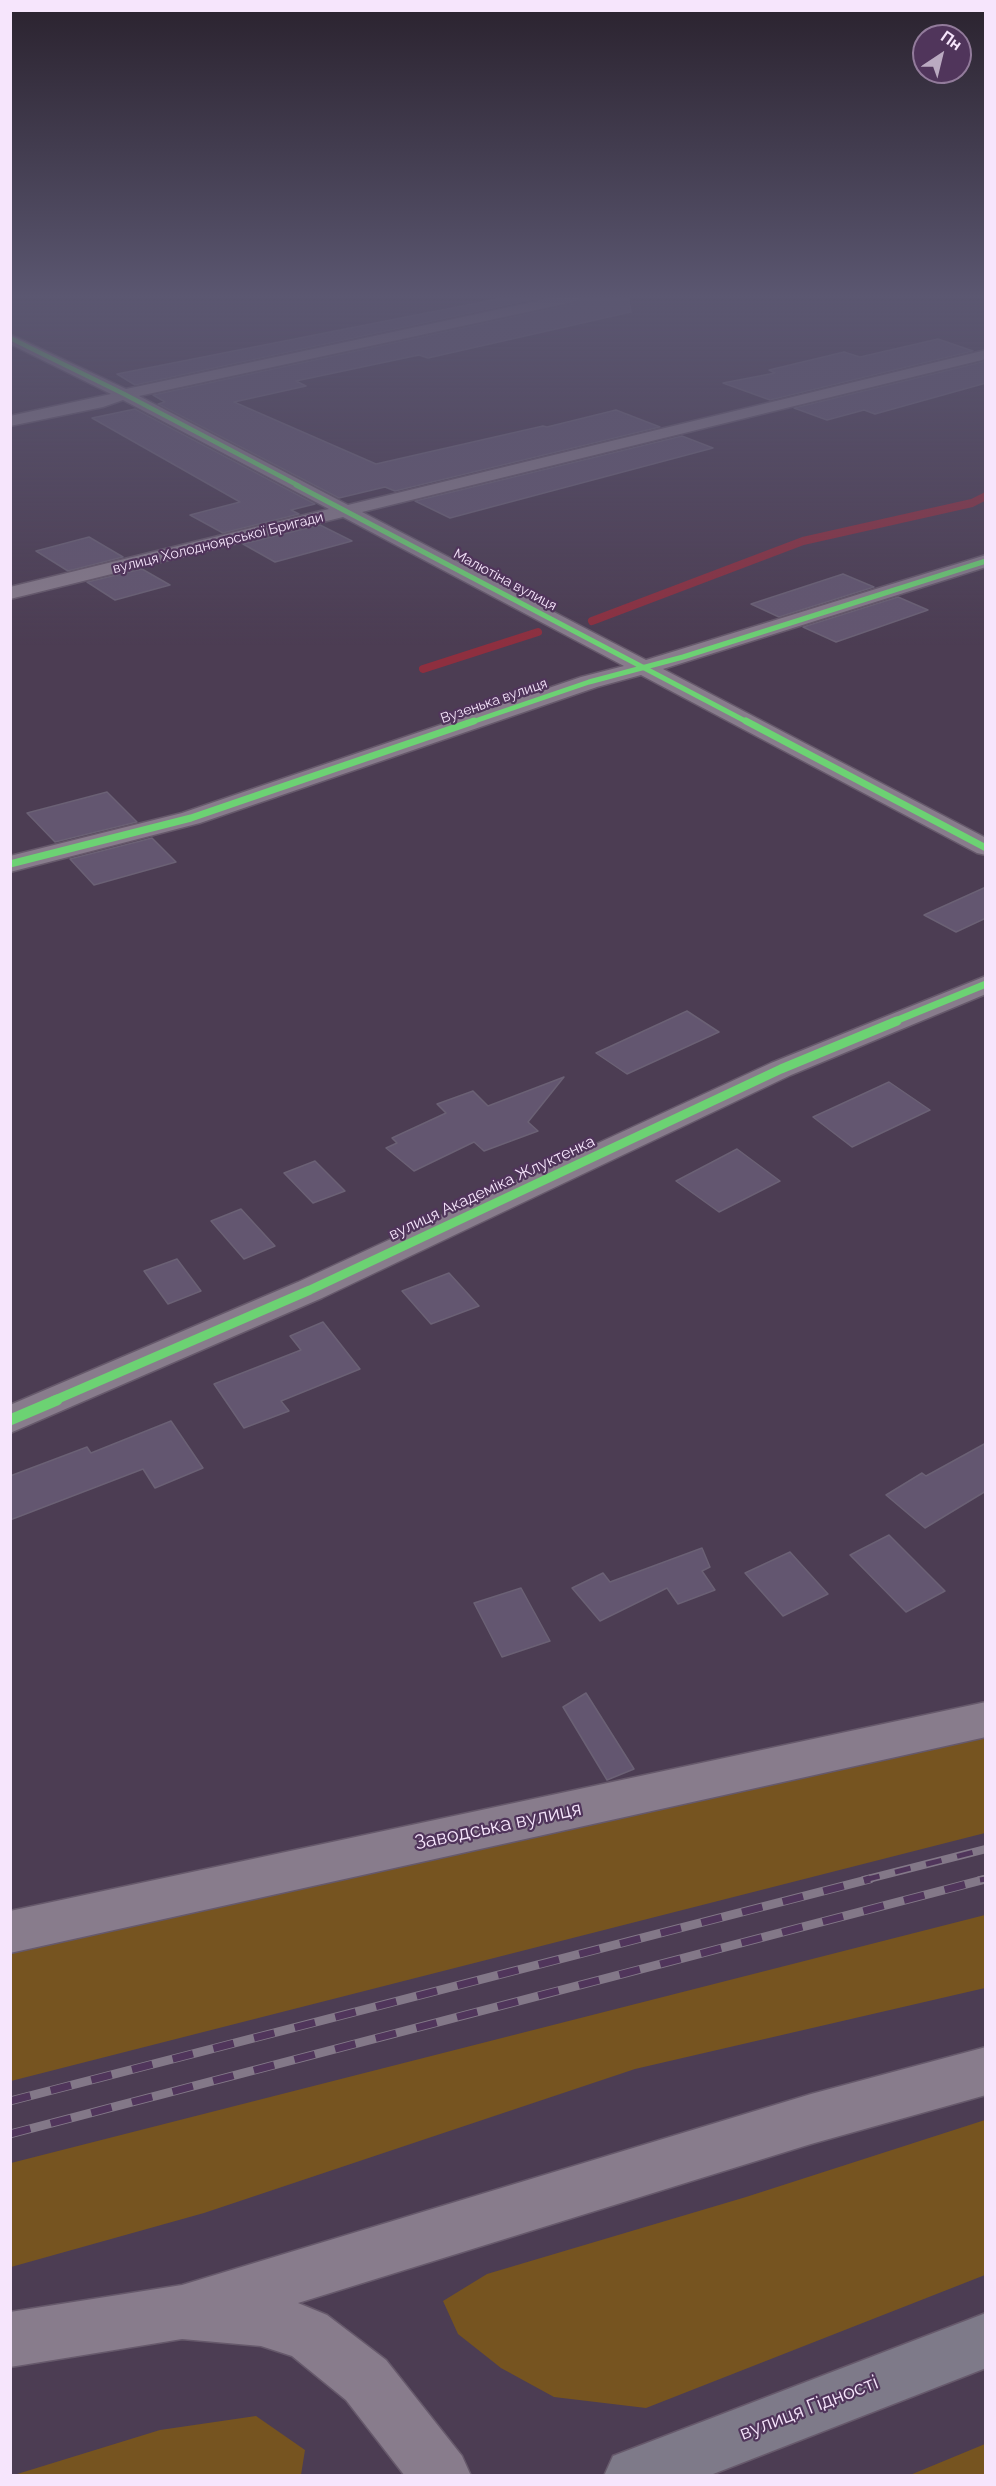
<!DOCTYPE html>
<meta charset="utf-8">
<style>
body{margin:0}
#map{position:relative;width:996px;height:2486px;overflow:hidden;background:#4c3d53;font-family:Raleway,sans-serif}
canvas{display:block}
.frame{position:absolute;inset:0;border:12px solid #f6e5fc;pointer-events:none}
.north{position:absolute;left:912px;top:24px;width:60px;height:60px;box-sizing:border-box;background:#50355b;border:2px solid #927b9b;border-radius:50%;rotate:35deg;font-size:16px;font-weight:700;line-height:24px;text-align:center;color:#f6e5fc}
.north::after{content:'';display:block;margin:auto;width:21px;height:27px;background:#baaac1;clip-path:polygon(50% 0,100% 100%,50% 72%,0 100%)}
</style>
<div id="map">
<canvas width="996" height="2486"></canvas>
<div class="frame"></div>
<div class="north">Пн</div>
</div>
<script>
const context = document.querySelector('canvas').getContext('2d');
context.lineJoin = 'round';
function paint(path, color) {
  context.fillStyle = color;
  context.fill(path, 'evenodd');
}
function toPath(rows) {
  const path = new Path2D();
  for (const r of rows) {
    path.moveTo(r[0], r[1]);
    for (let i = 2; i < r.length; i += 2) path.lineTo(r[i], r[i + 1]);
  }
  return path;
}
function strokePath(path, color, width, dash) {
  context.strokeStyle = color;
  context.lineWidth = width;
  context.lineCap = dash ? 'butt' : 'round';
  context.setLineDash(dash || []);
  context.stroke(path);
}
function write(font, color, halo, rows, align = 'center') {
  context.font = font + ' Raleway,sans-serif';
  context.lineWidth = 4.5;
  context.setLineDash([]);
  context.textBaseline = 'middle';
  context.strokeStyle = halo;
  context.fillStyle = color;
  for (const [text, x, y, turn = 0] of rows) {
    context.save();
    context.translate(x, y);
    context.rotate((+turn || 0) * Math.PI / 180);
    context.textAlign = isNaN(turn) ? turn : align;
    if (halo) context.strokeText(text, 0, 0);
    context.fillText(text, 0, 0);
    context.restore();
  }
}
const green = toPath([
 [985,1728,985,1833,11,2081,10,1935],
 [985,1915,985,1988,635,2069,204,2213,11,2267,11,2163],
 [985,2120,985,2275,646,2408,554,2397,501,2368,458,2334,443,2301,487,2274,746,2197],
 [256,2416,305,2450,301,2475,14,2475,160,2430],
 [985,2444,985,2475,910,2475]
]);
const stream = toPath([
 [592,621,803,541,972,503,986,496],
 [423,669,538,632]
]);
const building = toPath([
 [502,298,540,298,135,385,117,374,502,298],
 [582,298,629,298,631,312,428,358,419,355,296,381,306,386,234,402,376,464,543,426,547,427,616,410,660,427,395,491,385,487,339,498,158,404,165,402,153,395,573,304,582,298],
 [938,339,973,351,770,400,723,383,775,373,769,370,844,352,860,357,938,339],
 [986,361,986,383,875,414,864,410,827,420,794,408,986,361],
 [135,409,315,504,291,510,299,514,223,533,190,515,240,502,92,418,135,409],
 [682,436,713,448,450,518,415,501,682,436],
 [320,525,352,541,275,562,243,544,320,525],
 [89,537,123,557,68,571,36,551,89,537],
 [142,569,170,585,115,600,87,582,142,569],
 [843,574,874,587,779,617,751,604,843,574],
 [898,597,928,610,836,642,803,627,898,597],
 [107,792,137,822,55,842,27,813,107,792],
 [152,838,176,862,94,885,70,859,152,838],
 [986,887,986,918,956,932,924,915,986,887],
 [687,1011,719,1032,627,1074,596,1053,687,1011],
 [564,1077,528,1122,538,1131,484,1151,474,1142,414,1171,386,1148,397,1143,392,1138,446,1113,437,1104,473,1091,488,1106,564,1077],
 [889,1082,930,1110,852,1147,813,1117,889,1082],
 [737,1149,780,1181,719,1212,676,1181,737,1149],
 [315,1161,345,1191,313,1203,284,1173,315,1161],
 [241,1209,275,1246,244,1259,211,1221,241,1209],
 [177,1259,201,1291,168,1304,144,1271,177,1259],
 [449,1273,479,1306,431,1324,402,1291,449,1273],
 [323,1322,360,1369,281,1401,289,1411,244,1428,214,1384,301,1350,290,1336,323,1322],
 [171,1421,203,1468,155,1488,143,1469,10,1520,10,1476,87,1447,91,1453,171,1421],
 [986,1443,986,1491,925,1528,886,1495,922,1473,926,1476,986,1443],
 [889,1535,945,1591,906,1612,850,1555,889,1535],
 [702,1548,710,1567,702,1571,715,1590,678,1604,667,1588,600,1621,572,1588,603,1573,610,1582,702,1548],
 [790,1552,828,1594,783,1616,745,1573,790,1552],
 [521,1588,550,1641,502,1657,474,1603,521,1588],
 [586,1693,634,1769,607,1780,563,1707,586,1693]
]);
const minor = toPath([
 [552,298,580,298,573,302,139,396,348,505,986,350,986,359,362,512,646,660,986,555,986,567,663,669,986,838,986,855,977,853,641,675,597,687,200,823,10,872,10,856,182,813,581,677,624,666,343,517,10,599,10,587,329,509,123,400,103,407,10,426,10,416,111,394,10,344,10,334,126,389,552,298],
 [986,976,986,994,791,1075,322,1298,10,1433,10,1405,298,1282,771,1063,986,976],
 [986,1702,986,1737,10,1953,10,1911,986,1702],
 [986,2047,986,2095,811,2144,298,2303,327,2315,386,2360,462,2456,471,2476,405,2476,346,2400,292,2356,261,2346,182,2339,10,2367,10,2312,182,2285,811,2094,986,2047]
]);
const major = toPath([
 [986,2313,986,2368,708,2476,604,2476,613,2456,986,2313]
]);
const railFar1 = toPath([
 [864,1880,986,1849],
 [980,1880,986,1879]
]);
const rail = toPath([
 [10,2101,870,1879],
 [10,2134,986,1879]
]);
const cyclewayFar4 = toPath([
 [10,338,124,394,299,486]
]);
const cyclewayFar3 = toPath([
 [296,485,749,723],
 [469,723,589,682,683,657,986,561]
]);
const cyclewayFar2 = toPath([
 [746,721,986,848],
 [10,864,191,818,474,721],
 [893,1022,986,984]
]);
const cyclewayFar1 = toPath([
 [53,1401,310,1290,781,1069,897,1021]
]);
const cycleway = toPath([
 [10,1420,57,1400]
]);
const farStreetnames = [
 ["вулиця Холодноярської Бригади",218,543,-14],
 ["Малютіна вулиця",505,580,28],
 ["Вузенька вулиця",494,701,-19]
];
const streetNames = [
 ["вулиця Академіка Жлуктенка",492,1188,-25]
];
const nearStreetnames = [
 ["Заводська вулиця",498,1826,-12],
 ["вулиця Гідності",809,2408,-21]
];
paint(green, '#765420');
strokePath(stream, '#8e2f3f', 8);
paint(building, '#635670');
strokePath(building, '#6b6175', 1.5);
strokePath(minor, '#66596b', 3);
strokePath(major, '#66596b', 3);
paint(minor, '#887c8c');
paint(major, '#7e7a89');
strokePath(railFar1, '#837888', 8);
strokePath(rail, '#837888', 9);
strokePath(railFar1, '#50355b', 5, [16]);
strokePath(rail, '#50355b', 7, [21]);
strokePath(cyclewayFar4, '#6cd273', 4.5);
strokePath(cyclewayFar3, '#6cd273', 5);
strokePath(cyclewayFar2, '#6cd273', 7);
strokePath(cyclewayFar1, '#6cd273', 9);
strokePath(cycleway, '#6cd273', 11);
const sky = context.createLinearGradient(0, 0, 0, 646);
sky.addColorStop(0, '#2a222e');
sky.addColorStop(0.46, '#5b5771');
sky.addColorStop(1, '#5b577100');
context.fillStyle = sky;
context.fillRect(0, 0, 996, 646);
write('14px', '#f6e5fc', '#50355b', farStreetnames);
write('16px', '#f6e5fc', '#50355b', streetNames);
write('20px', '#f6e5fc', '#50355b', nearStreetnames);
</script>
